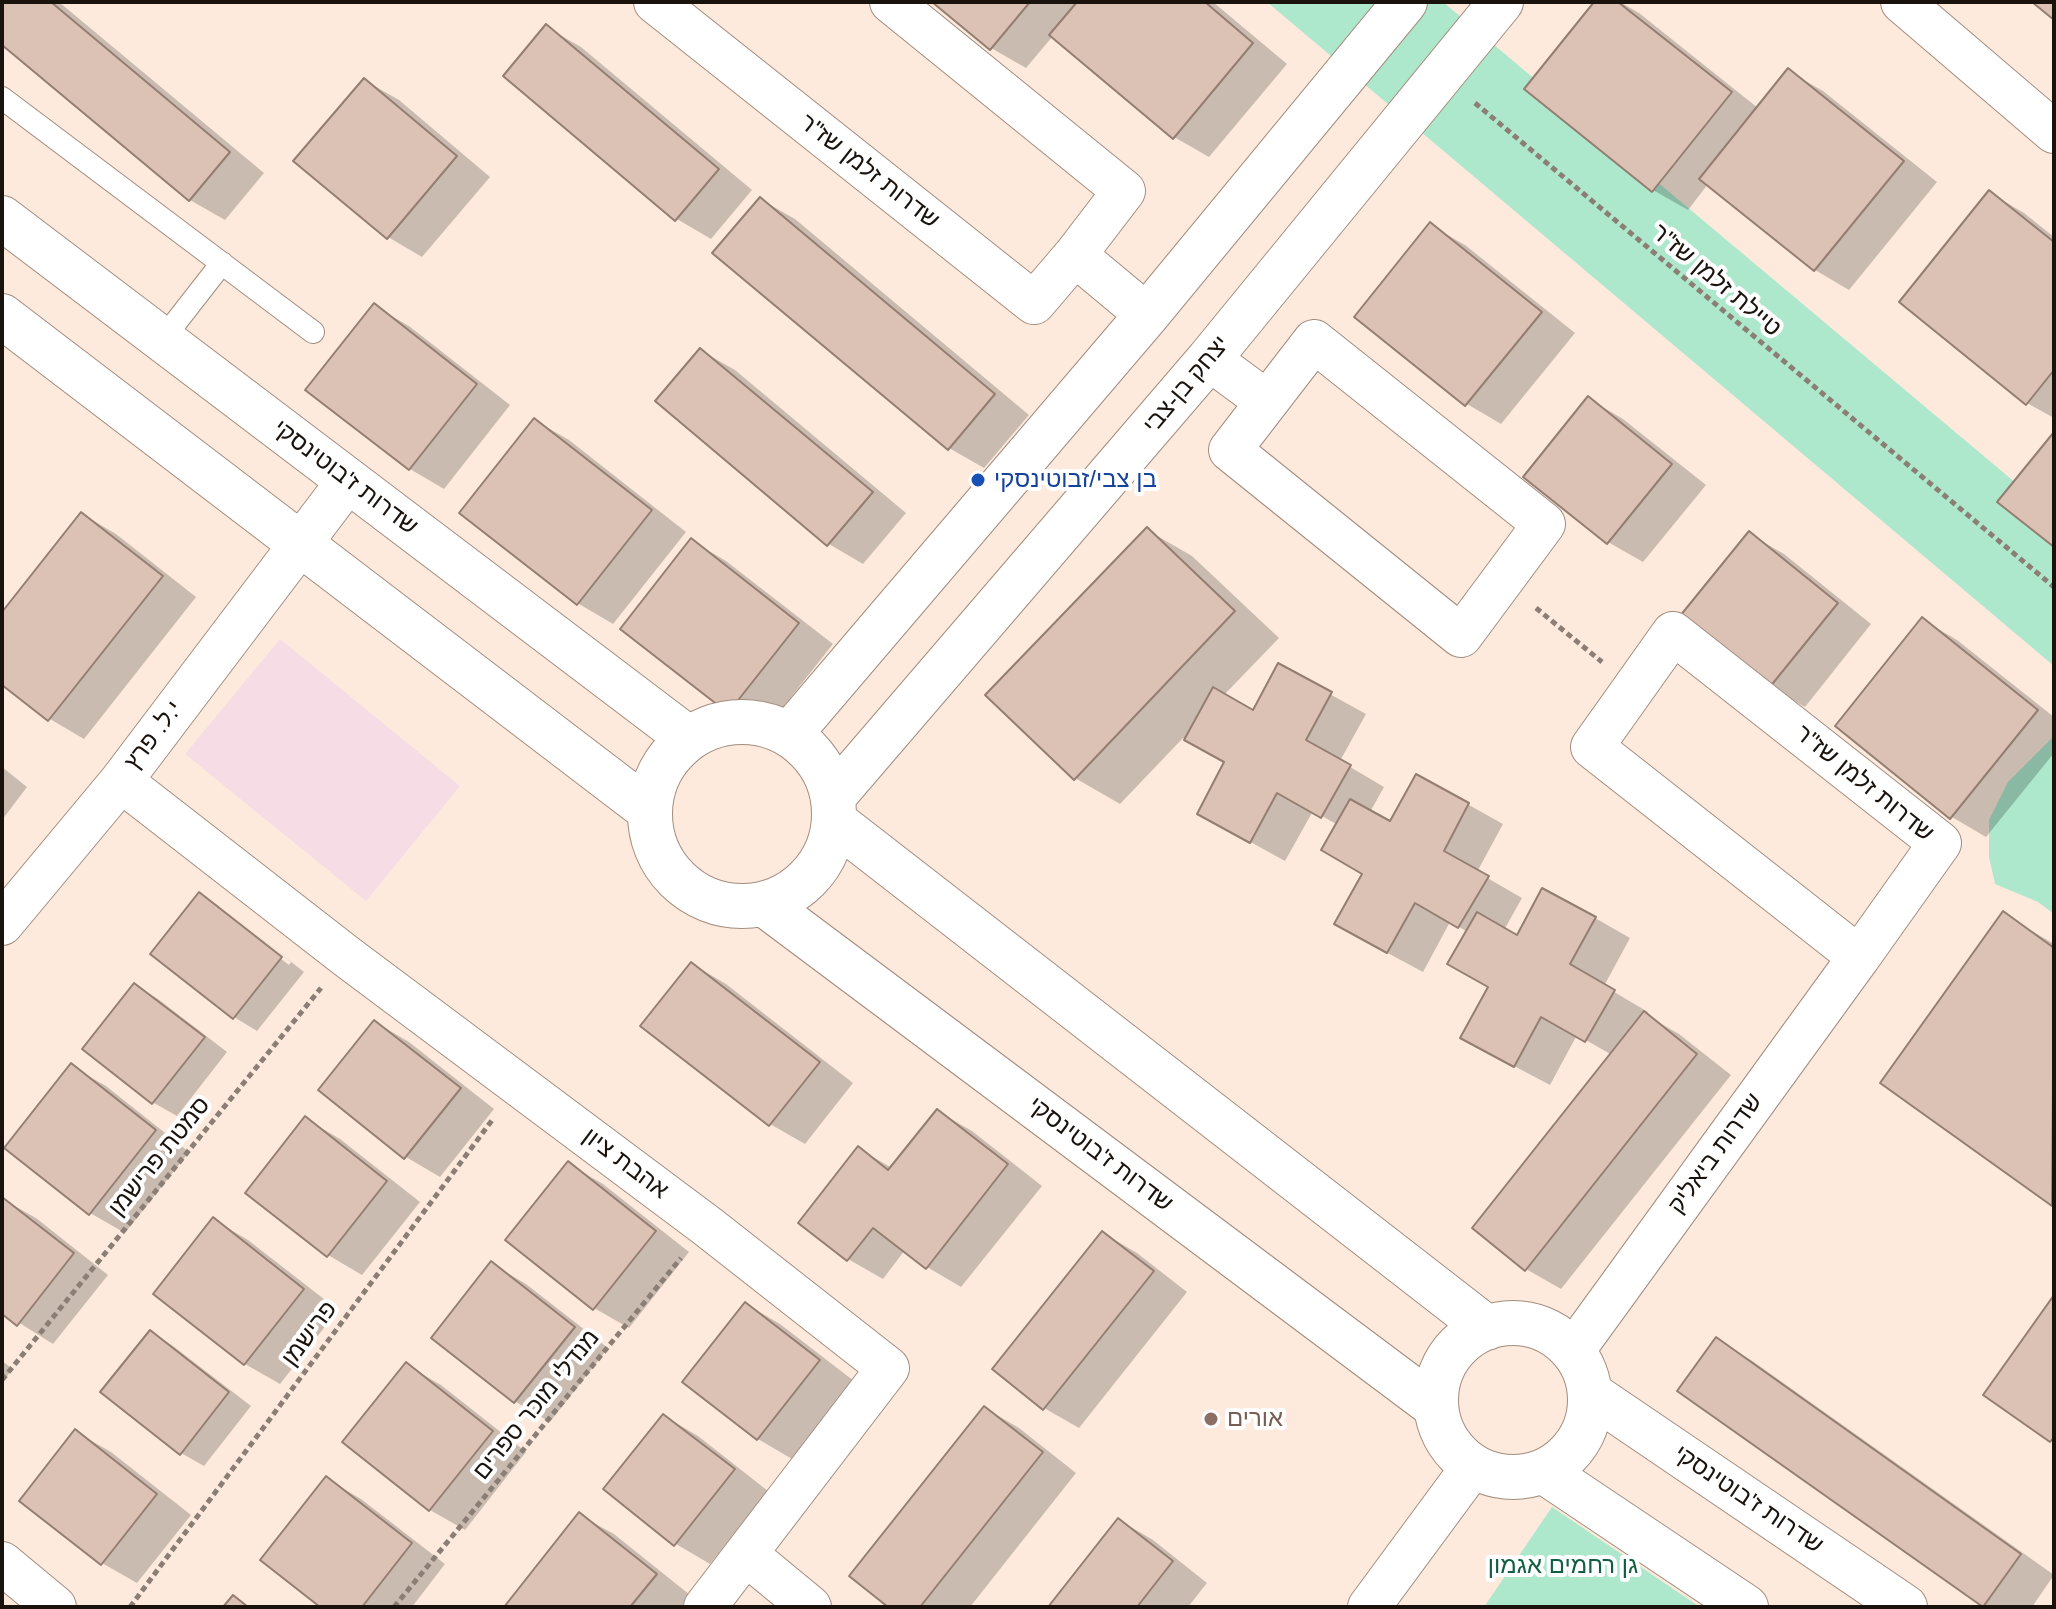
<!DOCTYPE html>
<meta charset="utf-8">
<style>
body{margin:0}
#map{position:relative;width:2056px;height:1609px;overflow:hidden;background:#fdeadd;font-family:Helvetica,sans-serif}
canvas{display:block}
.frame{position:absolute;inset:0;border:4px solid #1a130d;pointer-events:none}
</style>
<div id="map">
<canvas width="2056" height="1609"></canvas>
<div class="frame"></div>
</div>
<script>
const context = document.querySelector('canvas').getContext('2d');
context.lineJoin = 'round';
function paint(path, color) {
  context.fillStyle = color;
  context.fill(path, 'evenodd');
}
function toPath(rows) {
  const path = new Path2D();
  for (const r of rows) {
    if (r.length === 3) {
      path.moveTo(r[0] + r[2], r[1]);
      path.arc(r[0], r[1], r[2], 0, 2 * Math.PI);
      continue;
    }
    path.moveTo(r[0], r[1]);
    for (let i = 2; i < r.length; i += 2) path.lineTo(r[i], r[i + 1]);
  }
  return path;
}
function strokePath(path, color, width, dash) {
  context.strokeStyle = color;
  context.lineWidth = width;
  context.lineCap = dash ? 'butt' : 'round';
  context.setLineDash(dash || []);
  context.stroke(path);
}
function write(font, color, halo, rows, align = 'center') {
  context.font = font + ' Helvetica,"Noto Sans Hebrew",sans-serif';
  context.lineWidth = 8;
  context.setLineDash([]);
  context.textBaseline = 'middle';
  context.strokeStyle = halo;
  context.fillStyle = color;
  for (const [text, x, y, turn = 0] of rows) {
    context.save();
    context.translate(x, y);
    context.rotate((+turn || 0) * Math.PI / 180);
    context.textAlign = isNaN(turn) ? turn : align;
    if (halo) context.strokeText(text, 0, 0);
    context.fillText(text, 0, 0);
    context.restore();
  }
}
const education = toPath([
 [280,639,460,786,366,901,185,754]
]);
const green = toPath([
 [1267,2,1443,2,2054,515,2054,666],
 [2054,736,2054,914,2038,902,1995,884,1989,857,1989,820,2008,782],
 [1552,1507,1700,1607,1484,1607]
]);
const shadow = toPath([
 [2,2,59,2,264,173,225,220,190,200,2,43],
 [936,2,1213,2,1287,64,1209,157,1174,137,1053,36,1026,68,991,48],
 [1596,2,1620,2,1639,13,1758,108,1788,71,1823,91,1937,182,1849,290,1815,270,1708,184,1688,210,1653,190],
 [546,27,581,47,752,190,711,239,677,219],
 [364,80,399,100,490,177,422,257,388,237],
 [1990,193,2024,213,2054,237,2054,418,2027,403],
 [760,199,795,219,1029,415,984,468,949,448],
 [1430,225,1465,245,1575,333,1501,424,1467,404,1357,316],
 [374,306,409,326,510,405,444,489,410,469],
 [700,350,735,370,906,513,863,564,829,544],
 [1589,399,1623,419,1706,485,1643,562,1608,542],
 [534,420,569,440,686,532,613,624,579,604,462,512],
 [82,514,116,534,196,597,84,739,50,719,2,682,2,615],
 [1147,530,1192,556,1279,638,1224,695,1254,713,1279,666,1366,714,1340,761,1384,787,1370,812,1391,824,1417,776,1503,824,1477,872,1522,898,1504,930,1517,937,1595,918,1630,938,1604,986,1648,1012,1646,1015,1679,1034,1731,1075,1561,1289,1526,1269,1612,1055,1577,1035,1550,1085,1497,1057,1491,987,1468,932,1450,922,1423,972,1371,944,1364,873,1338,825,1313,811,1285,861,1234,833,1227,762,1183,738,1120,804,1075,778],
 [1749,534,1784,554,1871,624,1805,707,1770,687],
 [692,541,726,561,833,644,764,731,729,711],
 [1923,620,1957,640,2054,717,2054,753,1986,837,1952,817,1838,726],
 [2,767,27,787,2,820],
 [200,895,219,906,219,911,289,965,291,962,223,908,304,972,257,1031,234,1017],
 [2003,914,2054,944,2054,1205,1882,1083],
 [692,964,726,984,853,1083,805,1144,770,1124],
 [135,985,158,999,227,1052,177,1116,154,1103,85,1048],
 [375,1022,409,1042,494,1109,440,1177,406,1157,321,1090],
 [71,1066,106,1086,189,1152,125,1233,90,1213],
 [937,1111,972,1131,1042,1186,961,1287,927,1267,905,1250,883,1279,848,1259,859,1149,892,1168],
 [306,1119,340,1139,420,1202,362,1275,328,1255],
 [568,1164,603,1184,689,1252,629,1328,594,1308],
 [2,1199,36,1218,108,1275,53,1344,2,1312],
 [214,1220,248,1240,338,1310,280,1384,245,1364,156,1293],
 [1103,1233,1137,1253,1187,1292,1079,1428,1044,1408],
 [492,1264,526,1284,608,1348,550,1422,516,1402,434,1338],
 [746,1304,780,1324,854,1381,792,1459,758,1439],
 [150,1332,173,1346,251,1406,204,1466,181,1453],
 [1716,1340,1751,1360,2054,1575,2032,1607,1986,1607,1680,1390],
 [2,1361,13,1369,2,1382],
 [406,1365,441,1385,526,1452,465,1530,430,1510,345,1442],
 [985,1408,1019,1428,1076,1473,970,1607,891,1607],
 [664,1416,698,1436,768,1491,710,1564,676,1544],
 [76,1432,111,1452,191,1515,137,1583,102,1563],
 [327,1479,361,1499,445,1564,412,1607,323,1607],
 [579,1515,614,1534,690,1595,681,1607,506,1607],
 [1119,1520,1153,1540,1207,1583,1188,1607,1050,1607]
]);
const building = toPath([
 [2,2,51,2,230,152,189,201,2,45,2,2],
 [932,2,1030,2,990,50,932,2],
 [1077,2,1205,2,1253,43,1173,139,1049,35,1077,2],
 [1594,2,1618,2,1732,92,1652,192,1524,89,1594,2],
 [2032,2,2054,2,2054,20,2032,2],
 [546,24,719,169,675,221,503,76,546,24],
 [1788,68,1904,161,1814,271,1699,179,1788,68],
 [364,78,457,156,387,239,293,161,364,78],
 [1989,190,2054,242,2054,370,2026,405,1899,302,1989,190],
 [760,197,995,394,948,450,712,253,760,197],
 [1430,222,1542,312,1465,406,1354,317,1430,222],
 [374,303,477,384,409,470,305,390,374,303],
 [700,348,873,492,827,546,655,401,700,348],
 [1588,396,1672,464,1607,544,1523,477,1588,396],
 [534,418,652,510,577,605,459,513,534,418],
 [2054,432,2054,547,1997,502,2054,432],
 [81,512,163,576,48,721,2,685,2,612,81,512],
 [1147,527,1235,611,1074,780,985,695,1147,527],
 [1749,531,1838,603,1769,688,1680,616,1749,531],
 [691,538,799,623,728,713,620,629,691,538],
 [1922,617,2038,710,1950,819,1835,726,1922,617],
 [1278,663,1332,692,1306,740,1351,765,1321,818,1277,793,1250,843,1197,814,1224,762,1184,740,1213,687,1253,710,1278,663],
 [1416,774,1469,803,1444,851,1489,876,1458,928,1415,903,1387,953,1334,924,1362,874,1321,850,1350,799,1390,821,1416,774],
 [1542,888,1596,917,1570,964,1615,990,1585,1042,1541,1017,1514,1067,1460,1038,1488,987,1447,964,1477,912,1517,935,1542,888],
 [199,892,282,957,233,1019,150,954,199,892],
 [2003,911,2054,948,2052,1206,1880,1083,2003,911],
 [691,962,820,1062,769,1126,640,1026,691,962],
 [134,983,205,1037,152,1104,82,1049,134,983],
 [1644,1011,1697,1054,1525,1271,1472,1228,1644,1011],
 [374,1020,461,1088,404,1159,318,1090,374,1020],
 [71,1063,156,1130,89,1215,4,1148,71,1063],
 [937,1109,1008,1164,926,1269,873,1228,847,1261,798,1223,858,1146,888,1170,937,1109],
 [305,1116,387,1181,327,1257,245,1193,305,1116],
 [568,1161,656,1231,593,1310,505,1240,568,1161],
 [2,1197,74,1253,17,1326,2,1314,2,1197],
 [213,1217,304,1289,244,1365,153,1294,213,1217],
 [1102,1231,1154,1271,1043,1410,992,1369,1102,1231],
 [491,1261,575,1327,514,1403,431,1338,491,1261],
 [2054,1295,2054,1437,2050,1442,1983,1395,2054,1295],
 [745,1302,820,1360,757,1440,682,1382,745,1302],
 [150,1330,229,1392,180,1455,100,1392,150,1330],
 [1716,1337,2021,1554,1983,1607,1677,1391,1716,1337],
 [406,1362,493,1431,429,1511,342,1442,406,1362],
 [984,1406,1043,1452,920,1607,888,1607,849,1576,984,1406],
 [663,1414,735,1469,674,1546,603,1489,663,1414],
 [75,1429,157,1494,101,1565,19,1501,75,1429],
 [326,1476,412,1543,362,1607,320,1607,260,1560,326,1476],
 [579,1512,657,1574,630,1607,504,1607,579,1512],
 [1118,1518,1173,1561,1137,1607,1048,1607,1118,1518],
 [233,1595,248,1607,223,1607,233,1595]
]);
const path = toPath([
 [1475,103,2054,587],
 [1536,608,1602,662],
 [2,1380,321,988],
 [130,1607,493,1119],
 [394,1607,681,1258]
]);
const service = toPath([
 [2,98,313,332],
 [162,340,222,263]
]);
const minor = toPath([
 [655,2,1034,303,1075,255,1124,191,891,2],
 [1902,2,2054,132],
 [1075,255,1147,315],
 [1314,341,1544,524,1461,636,1230,450,1314,341],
 [1209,359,1266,401],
 [1673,633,1940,843,1859,957,1592,747,1673,633],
 [121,781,346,956,707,1226,888,1368,705,1607],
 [2,924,121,781,348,481],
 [1573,1351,1859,957],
 [747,1555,810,1607],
 [2,1563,55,1607],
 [1369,1607,1473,1466]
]);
const tertiary = toPath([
 [2,218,688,738],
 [2,316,649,810],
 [742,814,92],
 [789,735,1147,315,1405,2],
 [833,797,1209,359,1501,2],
 [834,821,1487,1328],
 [764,904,1436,1407],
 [1513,1400,77],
 [1591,1394,1905,1607],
 [1543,1471,1746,1607]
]);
const markers = [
 [978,480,8,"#1a4fb4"],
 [1211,1419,8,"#8d6e63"]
];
const streetNames = [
 ["שדרות זלמן שז\"ר",869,172,38],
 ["טיילת זלמן שז\"ר",1716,281,40],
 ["יצחק בן-צבי",1187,385,-50],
 ["שדרות ז'בוטינסקי",345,478,37],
 ["י.ל. פרץ",154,736,-53],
 ["שדרות זלמן שז\"ר",1864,784,39],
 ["שדרות ביאליק",1716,1154,-54],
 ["שדרות ז'בוטינסקי",1100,1155,37],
 ["סמטת פרישמן",160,1157,-51],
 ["אהבת ציון",625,1164,37],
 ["פרישמן",310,1334,-53],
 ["מנדלי מוכר ספרים",537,1405,-51],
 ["שדרות ז'בוטינסקי",1748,1500,34]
];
const transitNames = [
 ["בן צבי/זבוטינסקי",994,480]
];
const educationNames = [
 ["אורים",1227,1419]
];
const parkNames = [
 ["גן רחמים אגמון",1563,1566]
];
paint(education, '#f6dde5');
paint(green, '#ade8cc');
paint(shadow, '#0003');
paint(building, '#dbc2b5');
strokePath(building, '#947d71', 2);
strokePath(service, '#a28d7e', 24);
strokePath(minor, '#a28d7e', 44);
strokePath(tertiary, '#a28d7e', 46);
strokePath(path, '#8b7e75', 5, [6, 4]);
strokePath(service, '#fff', 22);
strokePath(minor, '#fff', 42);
strokePath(tertiary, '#fff', 44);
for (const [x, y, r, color] of markers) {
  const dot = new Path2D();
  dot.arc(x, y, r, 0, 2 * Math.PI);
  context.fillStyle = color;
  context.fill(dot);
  strokePath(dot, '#fff', 3);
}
write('24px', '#1a130d', '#fff', streetNames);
write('24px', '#164399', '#fff', transitNames, 'left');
write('24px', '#785e54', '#fff', educationNames, 'left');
write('24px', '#105f43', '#fff', parkNames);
</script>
